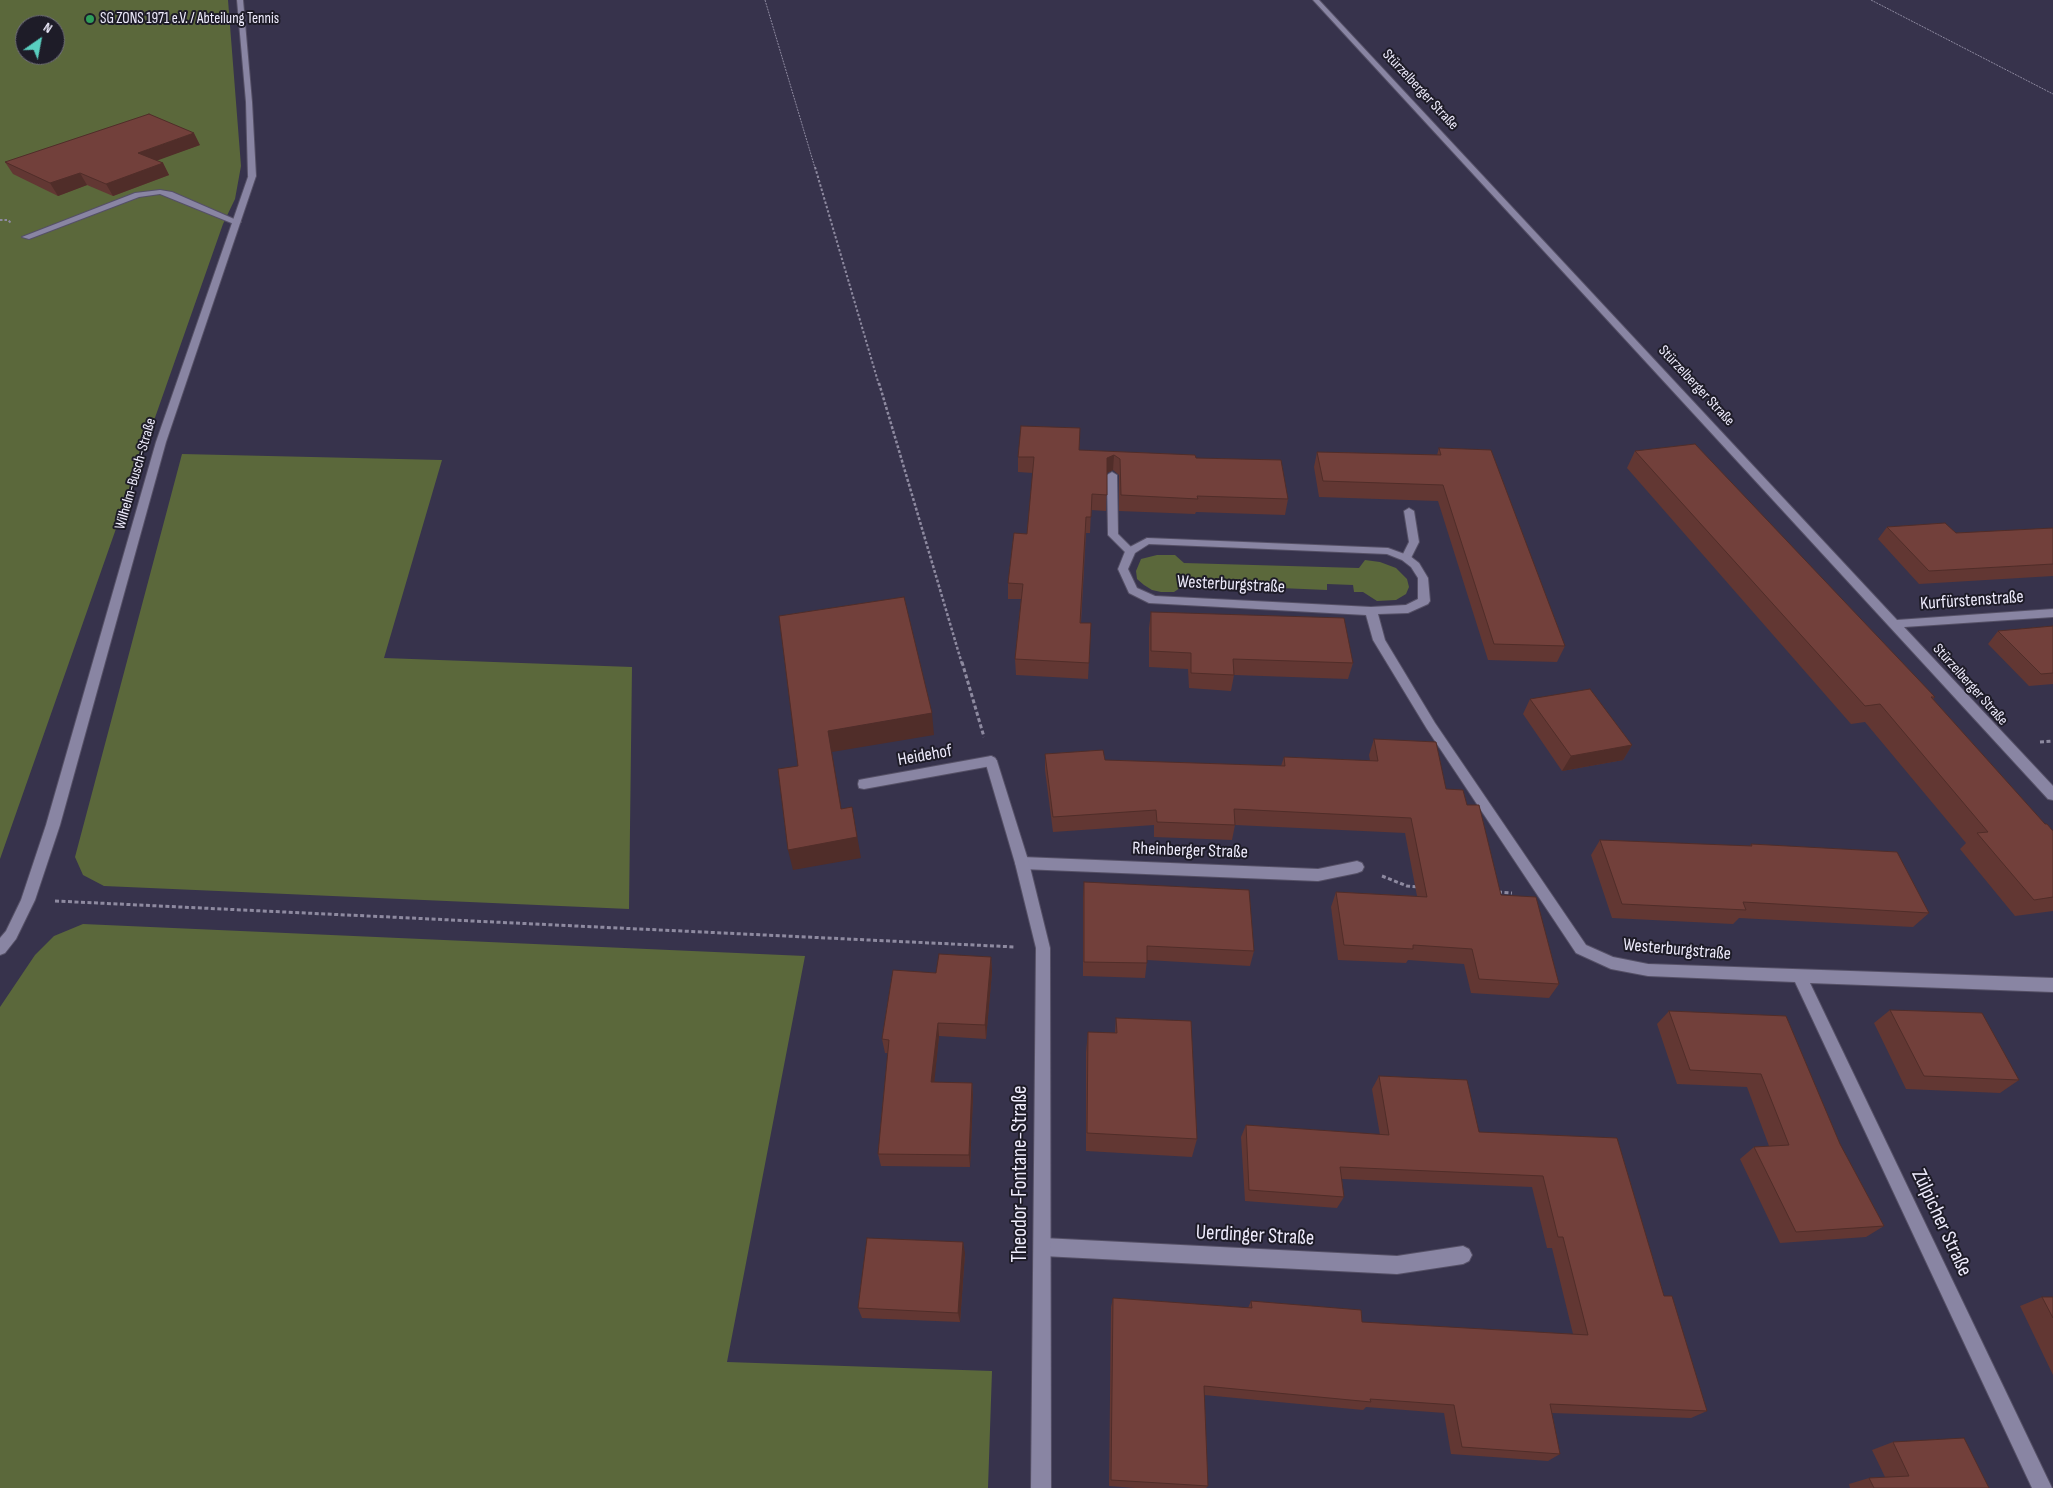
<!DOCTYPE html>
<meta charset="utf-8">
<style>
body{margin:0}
#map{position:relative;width:2053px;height:1488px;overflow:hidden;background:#37334c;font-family:"Sofia Sans Condensed",sans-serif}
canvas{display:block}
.north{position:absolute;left:15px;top:15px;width:50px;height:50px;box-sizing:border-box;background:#1e1c28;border:1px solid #716f7d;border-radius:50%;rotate:33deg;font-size:14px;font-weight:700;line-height:20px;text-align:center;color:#eeebfc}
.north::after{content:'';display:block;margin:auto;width:18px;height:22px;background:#59cebf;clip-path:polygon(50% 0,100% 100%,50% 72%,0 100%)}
</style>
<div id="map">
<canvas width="2053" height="1488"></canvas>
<div class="north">N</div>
</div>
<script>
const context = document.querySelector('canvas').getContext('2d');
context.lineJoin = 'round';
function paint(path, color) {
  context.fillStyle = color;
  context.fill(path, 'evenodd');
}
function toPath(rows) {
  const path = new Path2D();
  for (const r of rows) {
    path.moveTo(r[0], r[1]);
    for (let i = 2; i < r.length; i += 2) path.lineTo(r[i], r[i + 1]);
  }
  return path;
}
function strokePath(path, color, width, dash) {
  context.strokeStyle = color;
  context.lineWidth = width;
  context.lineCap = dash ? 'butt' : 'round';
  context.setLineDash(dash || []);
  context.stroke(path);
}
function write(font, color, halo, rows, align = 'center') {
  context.font = font + ' "Sofia Sans Condensed",sans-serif';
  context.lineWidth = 4;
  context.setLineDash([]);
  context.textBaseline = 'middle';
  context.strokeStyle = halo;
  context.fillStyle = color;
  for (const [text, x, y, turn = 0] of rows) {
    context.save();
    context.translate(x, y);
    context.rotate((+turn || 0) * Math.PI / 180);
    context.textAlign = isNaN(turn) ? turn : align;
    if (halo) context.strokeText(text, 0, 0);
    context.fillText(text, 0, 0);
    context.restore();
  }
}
const green = toPath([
 [0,0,228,0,241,166,235,199,223,224,0,859],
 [25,25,55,25,55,55,25,55],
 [182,454,442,460,384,658,632,667,629,909,104,886,83,875,75,857],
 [1157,555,1175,555,1184,563,1359,568,1365,560,1380,562,1396,568,1407,579,1409,587,1406,594,1396,600,1377,601,1363,592,1354,592,1353,585,1327,584,1327,590,1186,584,1174,592,1161,592,1152,590,1144,585,1137,579,1136,571,1141,559],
 [83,924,805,956,727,1362,992,1371,988,1488,0,1488,0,1007,35,955,54,936]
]);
const pathFar3 = toPath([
 [765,0,815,168],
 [1871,0,2053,94]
]);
const pathFar2 = toPath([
 [815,167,879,385],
 [0,220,8,220,11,223]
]);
const pathFar1 = toPath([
 [879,383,962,664]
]);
const path = toPath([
 [962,662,984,737],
 [2040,742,2053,741],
 [1382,876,1407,886,1419,887],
 [1498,892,1512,893],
 [55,901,1015,947]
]);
const service = toPath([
 [237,0,243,0,252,102,256,176,252,178,248,176,246,102,237,0],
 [160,190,172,192,241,222,234,224,160,194,139,197,29,239,22,237,135,193,160,190],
 [1112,472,1117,475,1118,534,1135,551,1130,554,1126,553,1108,535,1107,475,1112,472],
 [1409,508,1414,511,1419,542,1410,560,1406,561,1401,558,1409,542,1404,511,1409,508],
 [991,756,995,758,997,761,995,764,991,766,864,789,859,788,858,784,859,780,864,779,991,756],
 [1022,857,1318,869,1357,861,1362,863,1364,867,1362,871,1357,873,1318,881,1022,869,1017,867,1015,863,1017,859,1022,857],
 [1043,1238,1397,1256,1463,1246,1469,1249,1472,1255,1469,1261,1463,1264,1397,1274,1043,1256,1037,1253,1034,1247,1037,1241,1043,1238]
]);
const minor = toPath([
 [1313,0,1319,0,1897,620,2053,609,2053,617,1904,627,2053,786,2053,800,2048,799,1313,0],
 [249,174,256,176,166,442,60,825,35,900,16,939,5,953,0,955,0,938,6,931,21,900,46,825,156,442,249,174],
 [1147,538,1388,548,1410,556,1419,563,1428,578,1430,601,1428,604,1408,613,1378,614,1385,640,1435,723,1586,945,1613,957,1648,964,2053,978,2053,992,1810,983,2052,1488,2032,1488,1795,982,1648,976,1611,969,1576,953,1427,729,1373,640,1366,615,1149,603,1129,593,1118,569,1126,549,1147,538],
 [1149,544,1387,554,1402,560,1411,567,1418,578,1418,599,1406,605,1371,607,1155,596,1137,588,1128,569,1135,553,1149,544],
 [991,756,995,758,997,761,1029,863,1050,948,1051,1488,1031,1488,1036,948,1015,863,985,761,987,758,991,756]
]);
const wall = toPath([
 [200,145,156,160,163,163,169,175,113,196,87,185,58,196,13,174,5,162],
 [1439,448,1565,646,1557,662,1488,660,1438,501,1319,497,1314,467,1317,452,1437,455],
 [1079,450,1196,458,1288,499,1285,515,1196,512,1195,514,1119,511,1119,475,1113,470,1107,473,1106,511,1091,510,1090,533,1086,533,1081,623,1091,623,1088,679,1016,675,1015,659,1021,599,1008,599,1008,583,1027,534,1033,473,1018,472,1018,457],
 [1635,451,1935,697,1933,699,2045,824,2053,831,2053,911,2015,916,1960,849,1966,843,1865,722,1851,724,1627,468],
 [1887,527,1956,533,2053,528,2053,576,1919,584,1878,539],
 [1151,612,1353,663,1348,679,1234,675,1231,691,1189,688,1188,669,1149,667,1149,628],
 [2053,626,2053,684,2029,686,1988,644,1998,631],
 [1530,699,1632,745,1623,760,1562,771,1523,714],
 [1374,739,1446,789,1467,805,1501,895,1559,984,1549,998,1471,993,1464,964,1408,960,1406,963,1338,960,1331,907,1336,892,1417,896,1405,833,1235,825,1232,840,1154,837,1154,825,1053,832,1045,770,1045,754,1105,760,1281,766,1284,757,1370,761,1369,755],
 [1600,840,1750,846,1751,844,1929,913,1913,927,1739,918,1733,924,1612,918,1591,855],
 [1084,882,1254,951,1250,966,1147,960,1145,978,1083,976,1083,897],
 [991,957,992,972,986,1039,939,1036,934,1082,972,1083,973,1096,970,1167,881,1166,878,1154,888,1053,885,1053,882,1039,936,973],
 [1890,1010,2019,1080,2000,1093,1906,1089,1874,1023],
 [1669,1011,1786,1016,1840,1144,1884,1226,1866,1237,1780,1243,1740,1159,1754,1147,1769,1146,1747,1087,1677,1084,1657,1024],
 [1116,1018,1197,1139,1192,1157,1086,1151,1086,1052,1088,1032,1115,1033],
 [1379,1076,1479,1132,1617,1138,1664,1296,1707,1411,1691,1418,1552,1413,1560,1454,1548,1461,1451,1454,1444,1413,1366,1407,1363,1410,1204,1395,1208,1486,1206,1488,1135,1488,1109,1486,1111,1307,1113,1298,1248,1308,1251,1301,1362,1322,1573,1334,1552,1248,1547,1248,1532,1187,1342,1179,1344,1197,1337,1208,1245,1201,1241,1137,1246,1125,1380,1135,1372,1089],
 [965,1253,960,1322,862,1318,858,1308],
 [2042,1297,2053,1297,2053,1375,2020,1306],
 [1893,1442,1989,1488,1850,1488,1849,1484,1869,1478,1885,1477,1872,1450]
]);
const shadedWall = toPath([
 [194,133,200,145,145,165,138,153],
 [163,163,169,175,113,196,106,184],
 [80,173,87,185,58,196,50,183],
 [1114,455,1113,470,1106,473,1107,458],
 [932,713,934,735,832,752,845,830,841,809,828,731],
 [1632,745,1623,760,1562,771,1571,756],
 [852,807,861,858,793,870,788,850],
 [991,957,992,972,986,1039,985,1025],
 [938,1023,939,1036,933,1095,931,1082],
 [972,1083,973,1096,970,1167,969,1155],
 [963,1242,965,1253,960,1322,958,1313]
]);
const building = toPath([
 [149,114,194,133,138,153,163,163,106,184,80,173,50,183,5,162,149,114],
 [1021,426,1080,428,1079,450,1195,455,1196,458,1281,460,1288,499,1197,496,1198,499,1121,495,1120,459,1114,455,1107,458,1107,495,1092,494,1091,517,1086,517,1080,623,1091,623,1089,663,1015,659,1023,584,1008,583,1014,533,1027,534,1034,457,1018,457,1021,426],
 [1695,444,1935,697,1931,697,2045,824,2047,824,2053,831,2053,897,2034,900,1977,833,1988,832,1880,704,1865,706,1635,451,1695,444],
 [1439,448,1491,450,1565,646,1494,644,1443,485,1323,481,1317,452,1441,455,1439,448],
 [1945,523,1956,533,2053,528,2053,564,1929,571,1887,527,1945,523],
 [904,597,932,713,828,731,841,809,852,807,857,837,788,850,778,769,798,766,779,616,904,597],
 [1151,612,1344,618,1353,663,1233,659,1234,675,1191,673,1191,653,1151,651,1151,612],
 [2053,626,2053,673,2041,674,1998,631,2053,626],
 [1590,689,1632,745,1571,756,1530,699,1590,689],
 [1374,739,1436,742,1446,789,1463,790,1467,805,1479,805,1501,895,1536,897,1559,984,1479,979,1472,949,1413,945,1413,949,1344,945,1336,892,1427,897,1411,818,1234,809,1235,825,1157,822,1156,810,1053,817,1045,754,1103,750,1105,760,1285,766,1284,757,1378,761,1374,739],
 [1600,840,1752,846,1751,844,1897,852,1929,913,1743,902,1746,910,1622,904,1600,840],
 [1084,882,1249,890,1254,951,1147,946,1147,963,1084,962,1084,882],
 [939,954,991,957,985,1025,938,1023,931,1082,972,1083,969,1155,878,1154,889,1040,882,1039,893,970,936,973,939,954],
 [1890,1010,1982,1013,2019,1080,1924,1076,1890,1010],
 [1669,1011,1786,1016,1840,1144,1884,1226,1796,1232,1754,1147,1789,1145,1761,1074,1690,1070,1669,1011],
 [1116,1018,1191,1021,1197,1139,1087,1133,1088,1032,1117,1033,1116,1018],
 [1379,1076,1467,1080,1479,1132,1617,1138,1664,1296,1672,1296,1707,1411,1550,1404,1560,1454,1462,1447,1454,1405,1370,1399,1371,1402,1204,1386,1208,1486,1111,1480,1113,1298,1252,1308,1251,1301,1361,1310,1362,1322,1588,1335,1563,1237,1558,1237,1543,1176,1340,1167,1344,1197,1249,1190,1246,1125,1389,1135,1379,1076],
 [867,1238,963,1242,958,1313,858,1308,867,1238],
 [2042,1297,2053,1297,2053,1318,2042,1297],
 [1964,1438,1989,1488,1874,1488,1869,1478,1909,1476,1893,1442,1964,1438]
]);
const markers = [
 [90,19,5,"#2e9e5b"]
];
const farPoinames = [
 ["SG ZONS 1971 e.V. / Abteilung Tennis",100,19]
];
const farStreetnames = [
 ["Stürzelberger Straße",1420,90,47],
 ["Stürzelberger Straße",1696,386,47],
 ["Wilhelm-Busch-Straße",136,474,-74],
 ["Stürzelberger Straße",1970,685,48]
];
const streetNames = [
 ["Westerburgstraße",1231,585,3],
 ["Kurfürstenstraße",1972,601,-4],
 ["Heidehof",925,756,-10],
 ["Rheinberger Straße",1190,851,2],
 ["Westerburgstraße",1677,950,5]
];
const nearStreetnames = [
 ["Theodor-Fontane-Straße",1021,1174,-90],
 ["Zülpicher Straße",1941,1223,65],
 ["Uerdinger Straße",1255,1236,3]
];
paint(green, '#5b683b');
strokePath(service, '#555066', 2);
strokePath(minor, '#555066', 2);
strokePath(pathFar3, '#8e8aa0', 1, [2, 1]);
strokePath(pathFar2, '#8e8aa0', 2, [2.5, 2]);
strokePath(pathFar1, '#8e8aa0', 2.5, [3, 2]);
strokePath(path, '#8e8aa0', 3, [4, 2.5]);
paint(service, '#8985a3');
paint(minor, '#8985a3');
paint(wall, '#623733');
paint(shadedWall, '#502d29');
paint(building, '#72403b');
strokePath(building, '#502d29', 1);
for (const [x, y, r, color] of markers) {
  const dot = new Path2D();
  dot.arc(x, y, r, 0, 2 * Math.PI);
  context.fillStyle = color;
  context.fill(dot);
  strokePath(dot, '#1e1c28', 2);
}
write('15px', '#eeebfc', '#1e1c28', farPoinames, 'left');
write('15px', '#eeebfc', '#1e1c28', farStreetnames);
write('18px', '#eeebfc', '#1e1c28', streetNames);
write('21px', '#eeebfc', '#1e1c28', nearStreetnames);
</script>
